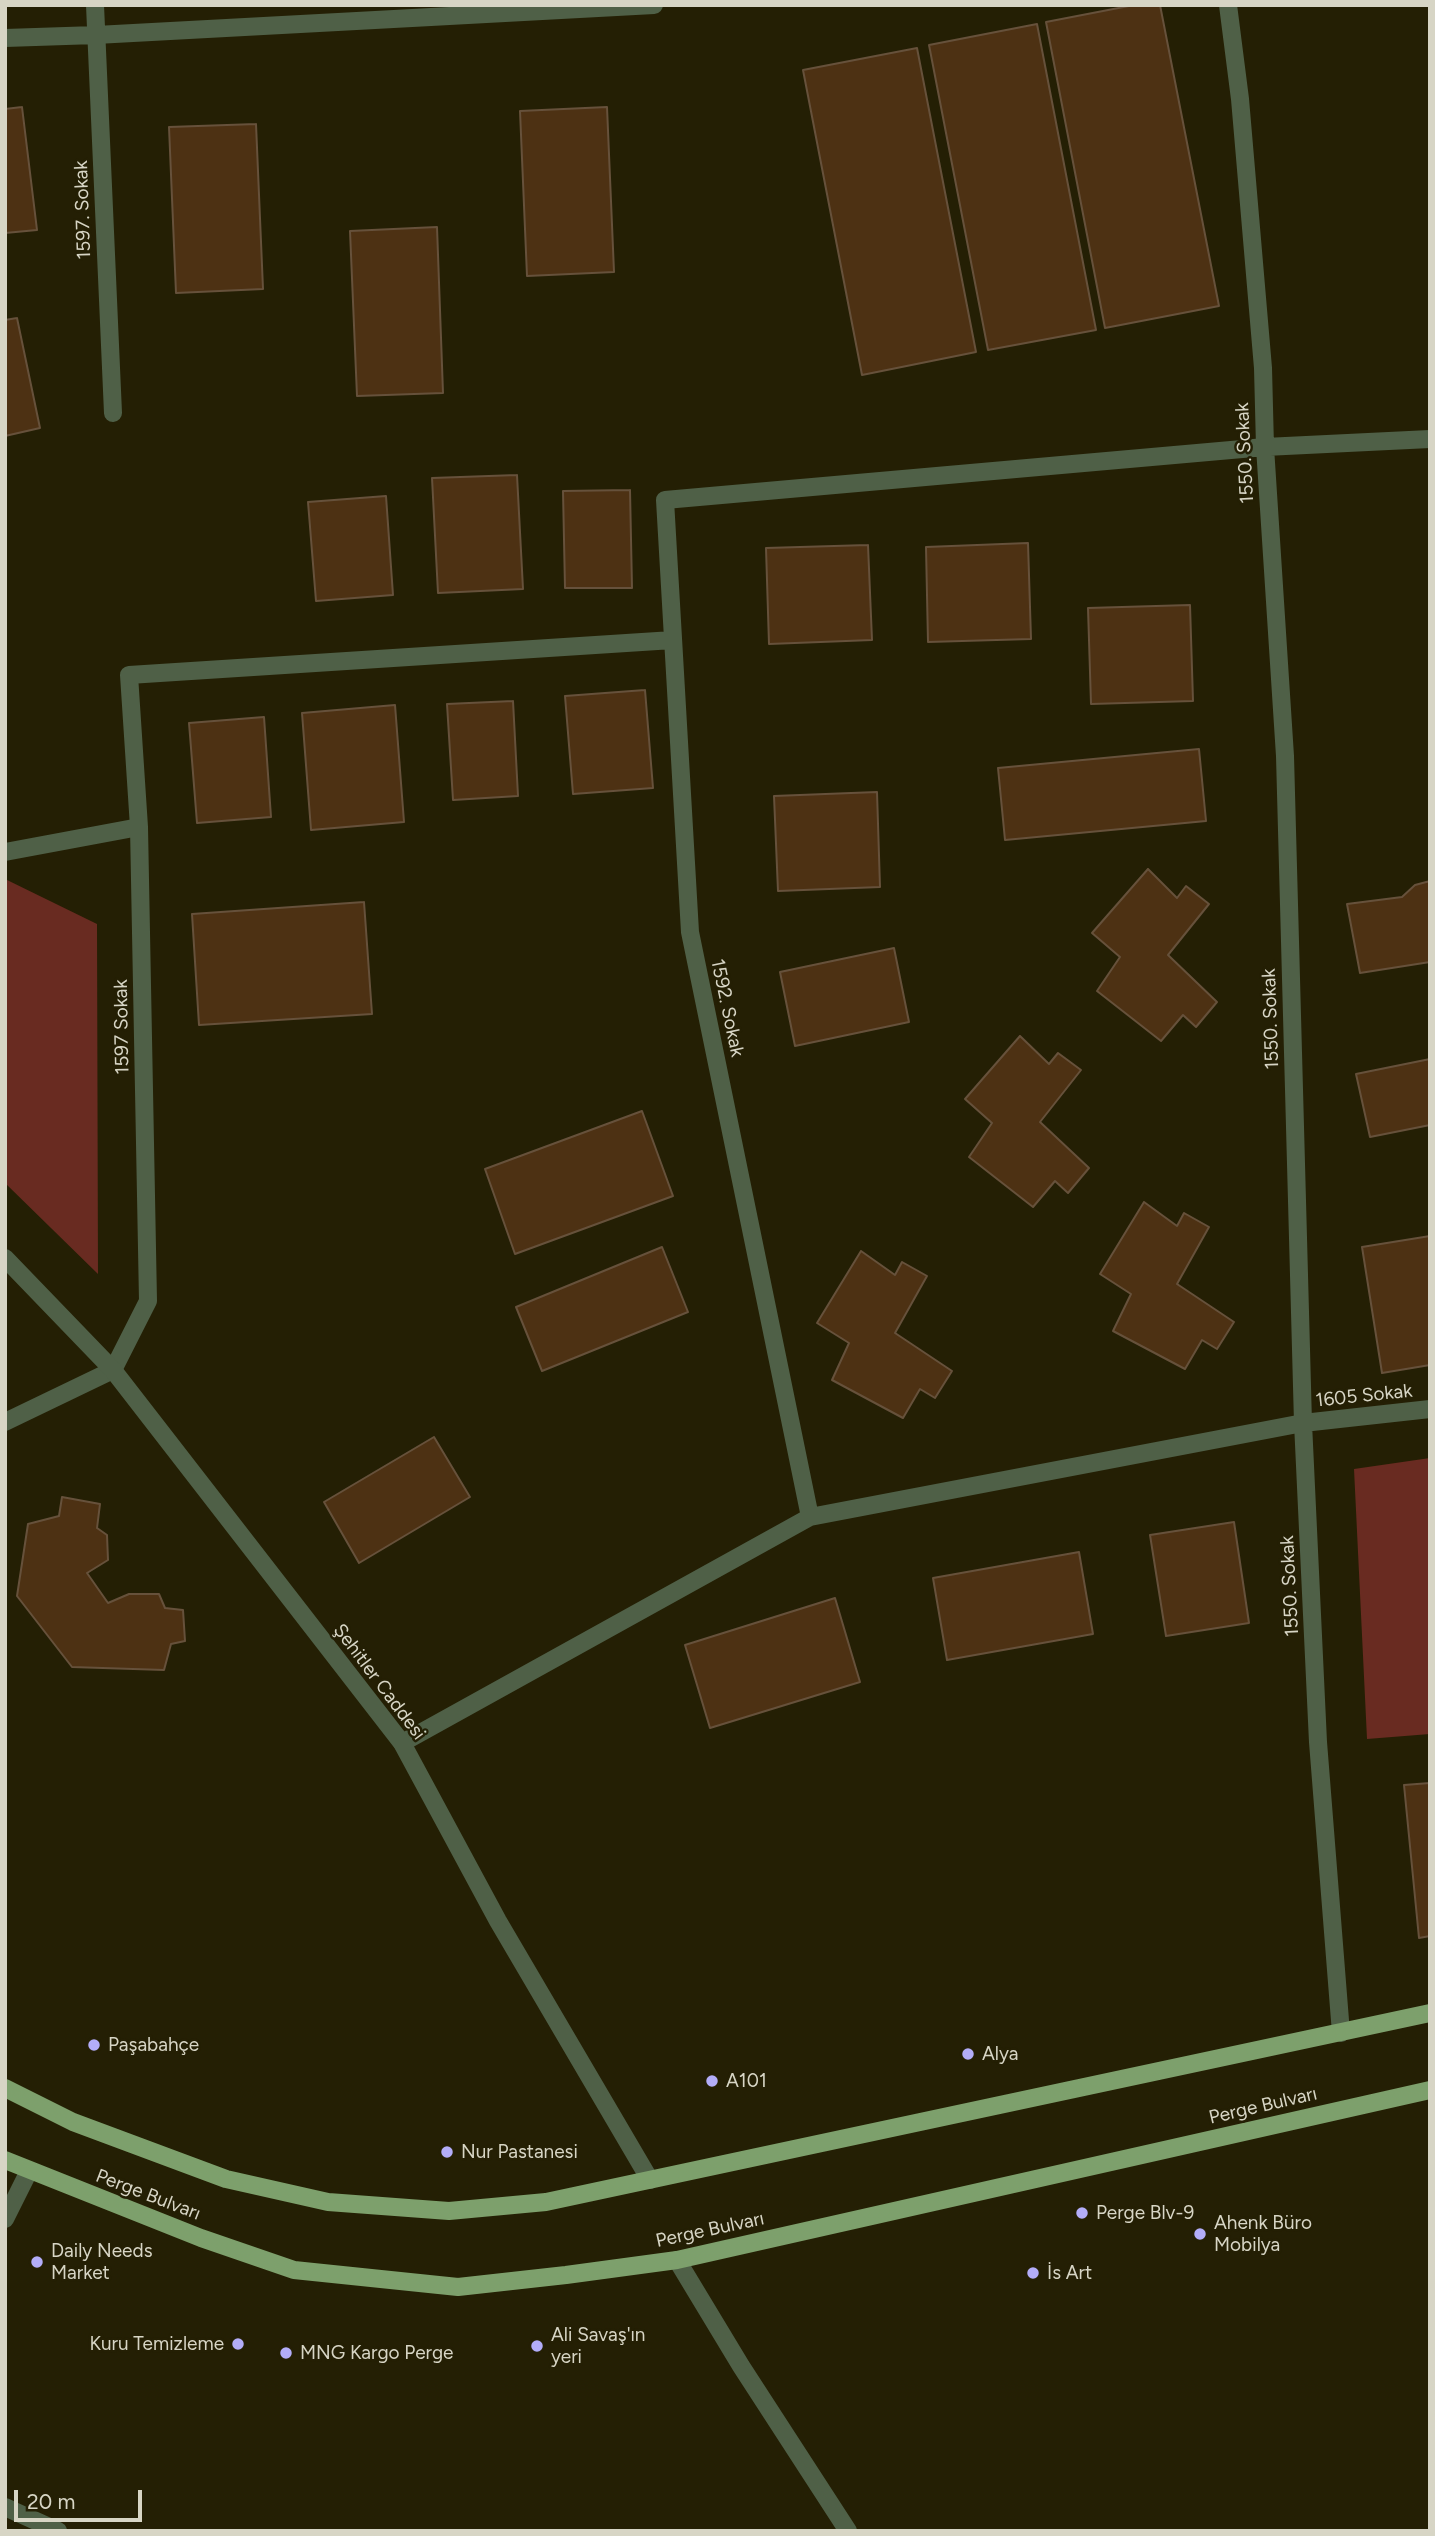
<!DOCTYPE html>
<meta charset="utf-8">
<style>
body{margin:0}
#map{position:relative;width:1435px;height:2536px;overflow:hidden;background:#241f04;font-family:Figtree,sans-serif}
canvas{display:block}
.frame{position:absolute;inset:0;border:7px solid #d7d5c5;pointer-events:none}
.scale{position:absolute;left:14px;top:2490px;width:128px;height:32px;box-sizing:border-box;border:4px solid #d7d5c5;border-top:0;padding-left:9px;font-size:21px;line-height:24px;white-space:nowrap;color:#d7d5c5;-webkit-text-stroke:5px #241f04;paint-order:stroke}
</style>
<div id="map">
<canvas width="1435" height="2536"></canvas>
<div class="frame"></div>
<div class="scale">20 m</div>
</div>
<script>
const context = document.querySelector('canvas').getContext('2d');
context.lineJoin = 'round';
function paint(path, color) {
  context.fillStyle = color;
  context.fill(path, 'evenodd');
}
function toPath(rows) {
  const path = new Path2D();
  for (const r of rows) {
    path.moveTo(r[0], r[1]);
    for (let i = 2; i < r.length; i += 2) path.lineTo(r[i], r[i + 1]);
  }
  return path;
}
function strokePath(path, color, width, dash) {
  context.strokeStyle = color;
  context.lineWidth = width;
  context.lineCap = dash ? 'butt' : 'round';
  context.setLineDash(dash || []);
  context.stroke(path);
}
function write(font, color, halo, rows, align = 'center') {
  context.font = font + ' Figtree,sans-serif';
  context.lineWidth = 5;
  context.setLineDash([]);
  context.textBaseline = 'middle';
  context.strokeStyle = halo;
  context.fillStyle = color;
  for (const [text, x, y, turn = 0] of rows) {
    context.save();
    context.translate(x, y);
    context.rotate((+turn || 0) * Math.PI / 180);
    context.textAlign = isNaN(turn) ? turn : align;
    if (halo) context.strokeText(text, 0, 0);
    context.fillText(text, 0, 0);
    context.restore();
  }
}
const green = toPath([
 [5,879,97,924,98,1274,5,1183],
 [1430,1458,1430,1734,1367,1739,1354,1469]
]);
const building = toPath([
 [1134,5,1160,5,1219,306,1105,328,1046,22,1134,5],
 [1037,24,1096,330,988,350,929,45,1037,24],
 [917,48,976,352,862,375,803,70,917,48],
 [22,107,37,230,5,233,5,109,22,107],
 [607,107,614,272,527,276,520,111,607,107],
 [256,124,263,289,176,293,169,127,256,124],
 [437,227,443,393,357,396,350,231,437,227],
 [17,318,40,428,5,436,5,320,17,318],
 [517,475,523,589,438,593,432,478,517,475],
 [630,490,632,588,565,588,563,491,630,490],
 [386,496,393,595,316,601,308,502,386,496],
 [1028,543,1031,639,928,642,926,547,1028,543],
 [868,545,872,640,769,644,766,548,868,545],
 [1190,605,1193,701,1091,704,1088,608,1190,605],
 [645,690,653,788,573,794,565,696,645,690],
 [513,701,518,796,453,800,447,704,513,701],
 [395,705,404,822,311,830,302,713,395,705],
 [264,717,271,817,197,823,189,723,264,717],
 [1199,749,1206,821,1005,840,998,768,1199,749],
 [877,792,880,887,778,891,774,796,877,792],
 [1148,869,1177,898,1186,886,1209,904,1168,955,1217,1002,1196,1027,1183,1015,1161,1041,1097,991,1120,957,1092,933,1148,869],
 [1430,881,1430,962,1360,973,1347,904,1402,897,1415,885,1430,881],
 [364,902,372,1014,199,1025,192,914,364,902],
 [894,948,909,1022,795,1046,780,972,894,948],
 [1020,1036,1049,1064,1058,1053,1081,1070,1040,1122,1089,1168,1068,1193,1055,1181,1033,1207,969,1157,992,1123,965,1099,1020,1036],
 [1430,1059,1430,1125,1370,1137,1356,1074,1430,1059],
 [642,1111,673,1196,515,1254,485,1169,642,1111],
 [1144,1202,1177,1226,1184,1213,1209,1227,1177,1284,1234,1322,1217,1349,1202,1340,1185,1369,1113,1331,1131,1294,1100,1274,1144,1202],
 [1430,1236,1430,1365,1382,1373,1362,1247,1430,1236],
 [662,1247,688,1312,542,1371,516,1307,662,1247],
 [861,1251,895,1275,902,1262,927,1276,895,1333,952,1371,935,1398,920,1389,903,1418,832,1380,849,1343,817,1323,861,1251],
 [434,1437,470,1497,359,1563,324,1502,434,1437],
 [62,1497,100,1504,97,1528,107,1535,108,1560,87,1573,108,1603,129,1594,159,1594,165,1608,183,1610,185,1641,171,1644,164,1670,72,1667,17,1596,28,1524,59,1516,62,1497],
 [1234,1522,1249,1623,1166,1636,1150,1535,1234,1522],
 [1079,1552,1093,1634,947,1660,933,1578,1079,1552],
 [835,1598,860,1682,710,1728,685,1645,835,1598],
 [1430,1783,1430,1936,1419,1938,1404,1785,1430,1783]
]);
const service = toPath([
 [677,2260,741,2366,848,2531]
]);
const minor = toPath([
 [95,5,113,413],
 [1228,5,1240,99,1263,368,1265,447,1285,756,1303,1423,1318,1742,1341,2033],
 [5,38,96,35,654,5],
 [5,852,139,827],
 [5,1422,113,1370,148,1301,139,827,129,675,673,640],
 [810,1517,690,932,665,500,1265,447,1430,439],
 [402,1743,810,1517,1303,1423,1430,1409],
 [5,2219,29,2171],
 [5,2507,58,2531]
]);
const tertiary = toPath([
 [5,1258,113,1370,402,1743,498,1921,650,2180]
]);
const primary = toPath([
 [5,2088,73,2122,226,2179,328,2202,449,2211,546,2202,1430,2013],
 [5,2160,201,2238,294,2270,458,2287,566,2275,677,2260,1430,2090]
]);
const markers = [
 [94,2045,7,"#b3adf9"],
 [968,2054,7,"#b3adf9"],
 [712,2081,7,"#b3adf9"],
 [447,2152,7,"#b3adf9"],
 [1082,2213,7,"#b3adf9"],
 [1200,2234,7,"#b3adf9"],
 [37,2262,7,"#b3adf9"],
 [1033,2273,7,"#b3adf9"],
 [238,2344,7,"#b3adf9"],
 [537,2346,7,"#b3adf9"],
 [286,2353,7,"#b3adf9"]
];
const streetNames = [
 ["1597. Sokak",83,210,-92],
 ["1550. Sokak",1245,453,-93],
 ["1592. Sokak",727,1008,78],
 ["1550. Sokak",1271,1019,-92],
 ["1597 Sokak",122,1027,-91],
 ["1605 Sokak",1364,1396,-6],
 ["1550. Sokak",1290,1586,-93],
 ["Şehitler Caddesi",379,1682,53],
 ["Perge Bulvarı",1263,2106,-13],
 ["Perge Bulvarı",148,2195,21],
 ["Perge Bulvarı",710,2230,-12]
];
const poiNames = [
 ["Paşabahçe",108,2045],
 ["Alya",982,2054],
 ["A101",726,2081],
 ["Nur Pastanesi",461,2152],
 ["Perge Blv-9",1096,2213],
 ["Ahenk Büro",1214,2223],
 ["Mobilya",1214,2245],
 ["Daily Needs",51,2251],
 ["Market",51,2273],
 ["İs Art",1047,2273],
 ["Ali Savaş'ın",551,2335],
 ["yeri",551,2357],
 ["Kuru Temizleme",224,2344,"right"],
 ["MNG Kargo Perge",300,2353]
];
paint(green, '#692b21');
paint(building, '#4d3113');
strokePath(building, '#66513b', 2);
strokePath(service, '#4f6047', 18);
strokePath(minor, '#4f6047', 18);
strokePath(tertiary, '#4f6047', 18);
strokePath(primary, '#7da06c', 18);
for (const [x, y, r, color] of markers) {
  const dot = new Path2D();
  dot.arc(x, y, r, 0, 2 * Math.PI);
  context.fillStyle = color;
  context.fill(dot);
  strokePath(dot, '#241f04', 2.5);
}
write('19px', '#d7d5c5', '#241f04', streetNames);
write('19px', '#d7d5c5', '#241f04', poiNames, 'left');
</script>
